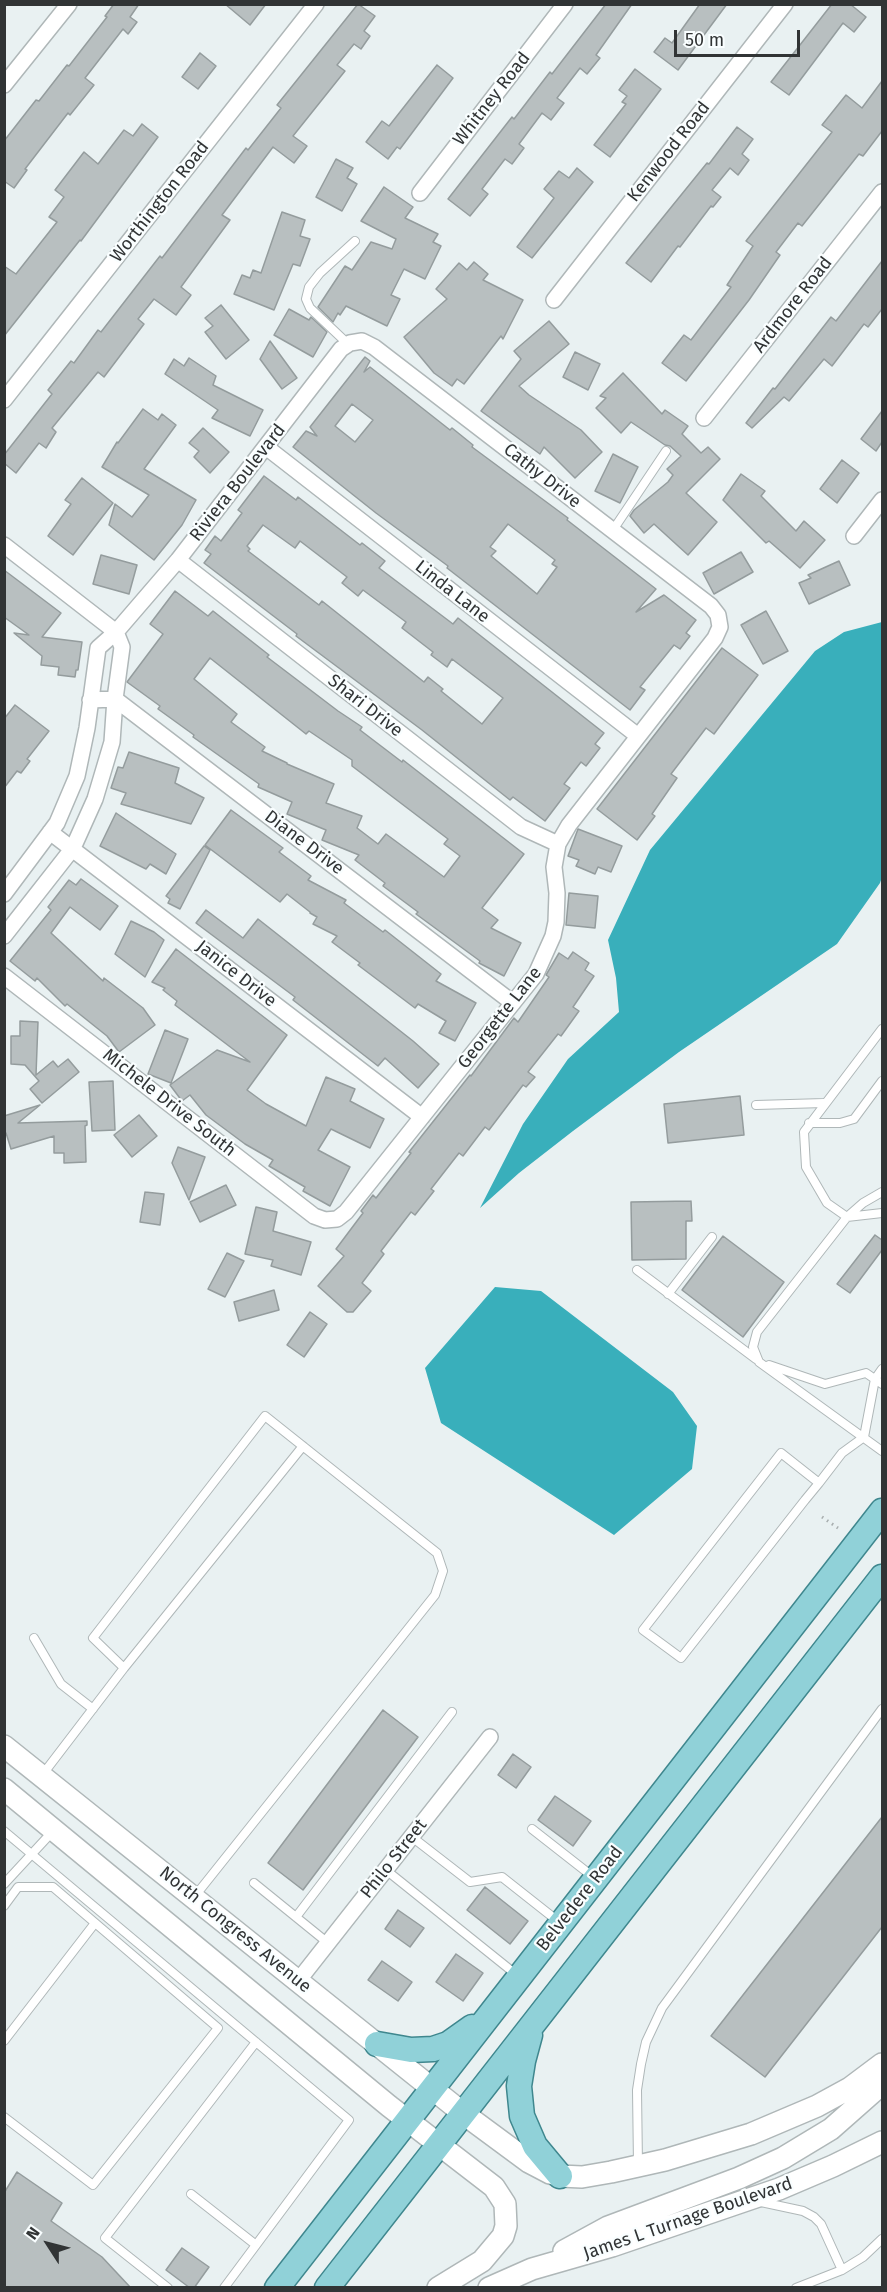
<!DOCTYPE html>
<style>
body{margin:0}
#map{position:relative;width:887px;height:2292px;overflow:hidden;background:#e9f1f2;font-family:"Fira Sans",sans-serif}
canvas{display:block}
.frame{position:absolute;inset:0;border:6px solid #313435;pointer-events:none}
.north{position:absolute;left:18px;top:2214px;width:60px;height:60px;-webkit-text-stroke:4px #f9feff;paint-order:stroke;rotate:306deg;font-size:16px;font-weight:700;line-height:24px;text-align:center;color:#313435}
.north::after{content:'';display:block;margin:auto;width:21px;height:27px;background:#313435;clip-path:polygon(50% 0,100% 100%,50% 72%,0 100%)}
.scale{position:absolute;left:674px;top:30px;width:126px;height:27px;box-sizing:border-box;border:3px solid #313435;border-top:0;padding-left:8px;font-size:18px;line-height:21px;white-space:nowrap;color:#313435;-webkit-text-stroke:4px #f9feff;paint-order:stroke}
</style>
<div id="map">
<canvas width="887" height="2292"></canvas>
<div class="frame"></div>
<div class="north">N</div>
<div class="scale">50 m</div>
</div>
<script>
const context = document.querySelector('canvas').getContext('2d');
context.lineJoin = 'round';
function paint(path, color) {
  context.fillStyle = color;
  context.fill(path, 'evenodd');
}
function toPath(rows) {
  const path = new Path2D();
  for (const r of rows) {
    path.moveTo(r[0], r[1]);
    for (let i = 2; i < r.length; i += 2) path.lineTo(r[i], r[i + 1]);
  }
  return path;
}
function strokePath(path, color, width, dash) {
  context.strokeStyle = color;
  context.lineWidth = width;
  context.lineCap = dash ? 'butt' : 'round';
  context.setLineDash(dash || []);
  context.stroke(path);
}
function write(font, color, halo, rows, align = 'center') {
  context.font = font + ' "Fira Sans",sans-serif';
  context.lineWidth = 4.5;
  context.setLineDash([]);
  context.textBaseline = 'middle';
  context.strokeStyle = halo;
  context.fillStyle = color;
  for (const [text, x, y, turn = 0] of rows) {
    context.save();
    context.translate(x, y);
    context.rotate((+turn || 0) * Math.PI / 180);
    context.textAlign = isNaN(turn) ? turn : align;
    if (halo) context.strokeText(text, 0, 0);
    context.fillText(text, 0, 0);
    context.restore();
  }
}
const water = toPath([
 [882,622,882,877,880,883,837,944,679,1052,573,1131,519,1173,480,1208,523,1124,568,1059,619,1012,616,978,608,940,650,850,815,651,844,632],
 [495,1287,541,1291,673,1392,697,1426,692,1469,614,1535,441,1423,425,1368]
]);
const building = toPath([
 [114,4,139,4,130,17,137,22,128,34,123,29,85,78,94,85,70,115,68,113,25,169,27,170,14,188,4,181,4,141,36,100,39,101,67,65,69,66,107,17,105,16,114,4],
 [225,4,266,4,250,25,225,4],
 [358,4,375,16,364,31,370,36,361,49,354,44,337,65,345,71,293,136,307,146,294,163,273,147,222,215,230,220,181,287,191,295,176,315,154,299,138,319,144,324,104,377,98,372,52,428,56,432,46,448,39,443,16,473,4,463,4,455,52,394,48,390,71,361,74,363,98,330,101,332,160,256,162,258,246,148,248,150,281,108,277,105,358,4],
 [606,4,632,4,596,55,600,58,587,74,580,68,557,98,564,103,551,120,542,113,519,144,524,148,512,164,505,159,482,189,488,194,470,216,448,199,512,117,514,119,550,72,552,74,606,4],
 [700,4,727,4,678,70,654,52,665,38,672,43,700,4],
 [832,4,850,4,866,17,854,32,843,23,789,95,771,82,832,4],
 [200,53,216,66,198,89,182,77,200,53],
 [437,65,453,78,400,149,397,147,388,159,366,142,382,121,389,126,437,65],
 [635,69,661,89,610,157,594,145,626,104,622,102,627,96,619,90,635,69],
 [882,81,882,131,863,156,859,154,802,226,798,223,776,252,780,255,749,300,686,381,662,363,684,335,691,340,731,287,727,285,753,246,746,241,832,132,822,125,846,95,862,108,882,81],
 [142,124,158,137,81,241,80,240,4,336,4,266,16,274,57,222,49,217,64,197,55,190,84,152,98,164,124,130,133,136,142,124],
 [737,127,753,139,742,154,749,160,738,175,730,168,712,190,721,197,713,207,711,206,680,247,678,246,651,282,626,263,707,163,709,164,737,127],
 [336,159,353,168,347,178,357,184,342,211,316,197,336,159],
 [577,168,593,182,532,258,517,247,554,198,544,189,559,171,569,178,577,168],
 [384,187,413,207,405,218,438,234,433,242,441,246,425,279,404,269,391,295,400,299,387,326,346,306,340,315,338,313,333,322,318,307,345,266,352,270,371,242,392,249,396,239,361,221,384,187],
 [282,212,305,220,300,236,310,239,300,266,293,264,274,310,234,294,242,275,250,278,253,270,261,273,282,212],
 [882,261,882,309,868,327,864,324,832,366,824,359,789,401,784,397,752,428,746,423,773,388,775,389,831,317,836,321,882,261],
 [474,262,488,274,483,280,523,300,503,339,501,336,464,384,457,379,452,386,434,373,404,337,447,299,436,289,459,263,467,270,474,262],
 [221,305,249,340,226,359,205,332,213,326,205,318,221,305],
 [289,309,309,320,311,317,327,332,313,357,274,335,289,309],
 [549,321,569,344,519,386,529,395,581,430,602,452,575,478,544,447,540,454,481,411,521,359,514,351,549,321],
 [270,341,297,378,282,389,260,359,270,341],
 [575,352,600,364,588,390,563,377,575,352],
 [365,357,370,361,364,372,370,367,450,430,452,428,473,445,472,447,568,518,567,520,656,589,636,612,664,595,696,620,686,633,690,636,680,649,674,645,640,687,645,690,630,710,447,568,448,566,376,513,293,447,306,431,317,436,310,427,365,357],
 [352,404,373,420,355,442,335,426,352,404],
 [508,524,555,560,552,564,557,567,537,594,491,556,496,551,490,547,508,524],
 [189,358,216,376,213,385,263,410,250,436,212,418,218,410,165,374,174,359,184,366,189,358],
 [623,373,662,414,665,410,688,426,682,434,701,453,708,447,720,459,686,493,717,522,688,555,654,524,644,533,630,516,634,510,668,482,673,475,667,469,681,456,670,446,665,445,631,422,621,433,596,408,606,398,600,396,623,373],
 [143,409,158,420,162,414,176,425,144,469,196,500,182,525,154,560,109,525,115,504,132,517,149,495,102,467,117,442,118,443,143,409],
 [882,411,882,442,876,451,861,439,882,411],
 [203,428,229,452,210,473,194,457,199,451,189,443,203,428],
 [613,454,638,467,620,503,595,491,613,454],
 [842,460,859,473,837,503,820,489,842,460],
 [741,474,765,491,761,496,796,531,804,521,825,540,800,568,769,541,766,543,723,500,741,474],
 [264,476,296,500,298,497,360,545,362,543,385,561,379,568,453,624,458,618,604,733,595,744,600,748,586,766,581,762,564,784,570,788,545,821,513,797,510,800,422,730,296,636,297,634,204,563,211,554,205,550,215,536,221,541,242,513,238,510,264,476],
 [263,525,295,548,300,541,347,577,342,583,358,596,363,590,406,622,402,628,433,652,431,655,447,667,452,659,503,698,482,724,441,691,443,689,428,677,424,682,322,601,319,605,248,551,250,549,247,546,263,525],
 [82,478,113,503,73,555,48,536,71,504,65,500,82,478],
 [741,552,753,572,714,594,703,573,741,552],
 [101,555,137,565,129,594,93,584,101,555],
 [839,561,850,585,809,604,799,583,811,578,808,575,839,561],
 [4,570,61,613,42,637,82,642,78,670,76,670,75,677,58,675,59,667,41,665,42,656,14,633,29,635,4,617,4,570],
 [175,591,208,616,213,611,269,655,267,657,338,711,362,727,360,730,402,762,403,760,524,854,482,908,498,920,491,928,521,943,504,976,479,963,480,961,416,914,418,912,383,886,385,883,355,860,359,855,322,840,326,830,287,814,292,802,258,787,259,784,193,737,194,735,158,709,160,706,127,682,163,634,150,624,175,591],
 [210,658,306,734,309,731,352,760,352,766,448,839,444,844,460,856,444,877,386,834,378,844,357,828,362,816,326,803,334,784,287,764,287,763,262,751,265,747,231,722,237,714,194,679,210,658],
 [766,611,788,651,763,664,741,625,766,611],
 [722,648,758,675,714,734,706,728,671,774,677,778,652,814,655,816,637,840,597,809,722,648],
 [15,705,49,731,27,759,30,761,21,773,17,771,4,788,4,719,15,705],
 [129,752,179,768,175,783,204,798,191,824,121,804,126,793,111,788,118,767,123,768,129,752],
 [231,810,283,848,279,852,311,876,308,880,346,900,344,903,383,932,385,930,441,974,436,981,476,1003,455,1041,439,1033,446,1021,418,1004,415,1008,358,965,360,963,332,942,337,936,313,924,317,917,310,913,310,912,287,894,280,902,205,845,231,810],
 [116,813,176,854,166,874,150,864,146,869,100,846,116,813],
 [578,829,622,846,611,872,598,867,595,874,576,866,579,860,568,856,578,829],
 [204,846,210,850,180,909,168,903,170,899,166,896,204,846],
 [81,879,118,906,100,930,70,907,51,933,103,981,104,978,143,1008,155,1025,119,1052,107,1036,67,1004,65,1006,37,978,35,981,10,961,51,910,48,907,69,880,76,885,81,879],
 [569,893,598,896,595,928,566,925,569,893],
 [206,910,243,938,258,919,413,1041,439,1064,418,1088,385,1058,378,1066,293,1000,295,997,196,923,206,910],
 [131,921,154,932,164,940,145,977,115,954,131,921],
 [176,949,287,1035,247,1090,266,1104,306,1126,326,1077,355,1089,350,1101,384,1119,370,1148,331,1129,318,1150,350,1167,330,1206,303,1191,305,1187,269,1166,273,1160,245,1144,206,1115,190,1095,182,1101,170,1085,217,1050,250,1062,175,1005,177,1001,163,990,165,988,152,982,176,949],
 [573,952,589,963,585,970,594,976,573,1007,579,1011,561,1036,558,1034,528,1072,535,1077,526,1087,523,1085,489,1130,485,1127,463,1156,459,1153,431,1189,434,1191,415,1215,411,1212,381,1251,384,1254,362,1283,371,1291,353,1312,347,1312,318,1286,344,1256,336,1249,363,1213,361,1211,373,1195,376,1198,411,1153,409,1152,470,1075,471,1076,514,1018,518,1022,549,977,546,975,559,953,568,959,573,952],
 [20,1021,38,1022,36,1075,53,1061,58,1067,68,1059,79,1072,42,1103,30,1089,39,1081,25,1065,11,1064,11,1036,20,1036,20,1021],
 [165,1030,188,1039,171,1083,148,1074,165,1030],
 [113,1081,115,1130,92,1131,89,1082,113,1081],
 [740,1096,744,1135,668,1143,664,1104,740,1096],
 [40,1105,18,1123,87,1121,87,1125,85,1126,86,1162,64,1163,64,1153,54,1153,54,1136,11,1149,6,1133,4,1135,4,1116,40,1105],
 [139,1115,157,1136,132,1157,114,1135,139,1115],
 [178,1147,205,1157,189,1200,172,1163,178,1147],
 [226,1185,236,1205,200,1222,190,1202,226,1185],
 [145,1192,164,1194,160,1225,140,1222,145,1192],
 [691,1201,692,1221,686,1221,686,1259,632,1260,631,1202,691,1201],
 [256,1207,277,1212,273,1231,311,1242,301,1275,271,1266,273,1260,245,1254,256,1207],
 [875,1235,882,1240,882,1250,850,1293,837,1284,875,1235],
 [723,1236,784,1282,743,1337,682,1290,723,1236],
 [227,1253,244,1261,225,1297,208,1289,227,1253],
 [274,1290,279,1310,239,1321,234,1302,274,1290],
 [310,1312,327,1324,304,1357,287,1345,310,1312],
 [383,1710,418,1737,303,1890,268,1863,383,1710],
 [513,1754,531,1767,516,1788,498,1775,513,1754],
 [555,1796,591,1821,573,1846,538,1820,555,1796],
 [882,1817,882,1927,765,2077,711,2036,882,1817],
 [485,1887,528,1921,510,1944,467,1910,485,1887],
 [398,1910,424,1928,410,1947,385,1929,398,1910],
 [456,1954,483,1973,463,2001,436,1982,456,1954],
 [382,1961,412,1982,398,2001,368,1980,382,1961],
 [17,2172,62,2203,51,2221,102,2257,131,2288,4,2288,4,2193,17,2172],
 [182,2248,209,2267,194,2288,190,2288,166,2270,182,2248]
]);
const path = toPath([
 [822,1517,838,1528]
]);
const lane = toPath([
 [348,344,310,308,306,299,309,287,320,273,355,241],
 [613,530,666,451],
 [882,1029,804,1132,806,1167,827,1203,847,1217,882,1213],
 [756,1105,824,1103],
 [809,1123,840,1123,854,1119,882,1081],
 [882,1192,863,1203,847,1217,757,1332,753,1347,759,1362,882,1451],
 [637,1270,756,1359],
 [668,1294,712,1237],
 [769,1365,825,1384,866,1373,882,1384],
 [819,1483,781,1453,643,1630,681,1658,805,1500,819,1483,842,1453,864,1437,875,1379,882,1369],
 [34,1638,61,1684,93,1709],
 [124,1668,93,1638,265,1416,437,1553,443,1571,435,1595,195,1896],
 [43,1774,124,1668,303,1446],
 [532,1829,592,1876],
 [4,1831,349,2120,224,2288],
 [412,1837,470,1882,502,1877,559,1922],
 [386,1870,518,1976],
 [254,1883,328,1943],
 [4,1884,54,1830],
 [4,1906,18,1887,53,1887,218,2028,93,2185,4,2117],
 [296,1917,452,1712],
 [4,2041,95,1923],
 [638,2165,637,2090,641,2064,646,2042,662,2008,882,1709],
 [191,2194,256,2245],
 [761,2202,803,2211,814,2217,821,2224,842,2270],
 [168,2288,105,2238,256,2042],
 [796,2288,842,2270,863,2257,882,2239]
]);
const street = toPath([
 [4,85,69,4],
 [420,193,565,4],
 [554,300,785,4],
 [4,400,316,4],
 [704,418,882,192],
 [266,447,638,736],
 [854,536,882,500],
 [4,545,116,632],
 [178,560,521,827,558,844],
 [90,700,115,699,513,1003],
 [50,832,422,1117],
 [4,894,57,823,77,776,87,728,98,648,116,632,178,560,341,349,350,343,362,341,374,347,711,606,718,615,720,627,715,638,569,825,558,844,554,867,557,893,556,922,553,936,536,974,346,1212,337,1219,325,1220,314,1216,4,976],
 [4,936,73,848,95,799,112,742,115,699,122,647,116,632],
 [298,1981,490,1737]
]);
const secondary = toPath([
 [4,1746,464,2114,529,2162,550,2173,560,2176,582,2177,611,2172,665,2160,751,2134,817,2106,850,2088,882,2064],
 [4,1789,389,2106,494,2187,505,2204,506,2226,503,2236,482,2261,438,2288],
 [564,2251,608,2227,739,2178,783,2158,831,2129,882,2084],
 [489,2288,532,2269,612,2246,779,2189,833,2166,882,2142]
]);
const primary = toPath([
 [530,2035,523,2061,519,2086,522,2116,535,2146,560,2176],
 [377,2044,411,2050,433,2049,448,2044,472,2027],
 [277,2288,882,1511],
 [327,2288,882,1577]
]);
const streetNames = [
 ["Whitney Road",492,99,-52],
 ["Kenwood Road",669,152,-52],
 ["Worthington Road",160,202,-52],
 ["Ardmore Road",793,305,-52],
 ["Cathy Drive",542,476,38],
 ["Riviera Boulevard",238,483,-52],
 ["Linda Lane",452,592,38],
 ["Shari Drive",365,706,38],
 ["Diane Drive",304,843,37],
 ["Janice Drive",236,974,38],
 ["Georgette Lane",500,1018,-52],
 ["Michele Drive South",169,1103,38],
 ["Philo Street",394,1859,-52],
 ["Belvedere Road",580,1899,-52],
 ["North Congress Avenue",235,1930,39],
 ["James L Turnage Boulevard",688,2219,-19]
];
paint(water, '#39afbb');
paint(building, '#b8bfc0');
strokePath(building, '#949c9d', 1.5);
strokePath(lane, '#afb7b8', 10);
strokePath(street, '#afb7b8', 18);
strokePath(secondary, '#afb7b8', 24);
strokePath(primary, '#3f878e', 27);
strokePath(path, '#a7adae', 3, [1.5, 4.5]);
strokePath(lane, '#fff', 8);
strokePath(street, '#fff', 15);
strokePath(secondary, '#fff', 21);
strokePath(primary, '#90d1d8', 24);
write('18px', '#313435', '#f9feff', streetNames);
</script>
